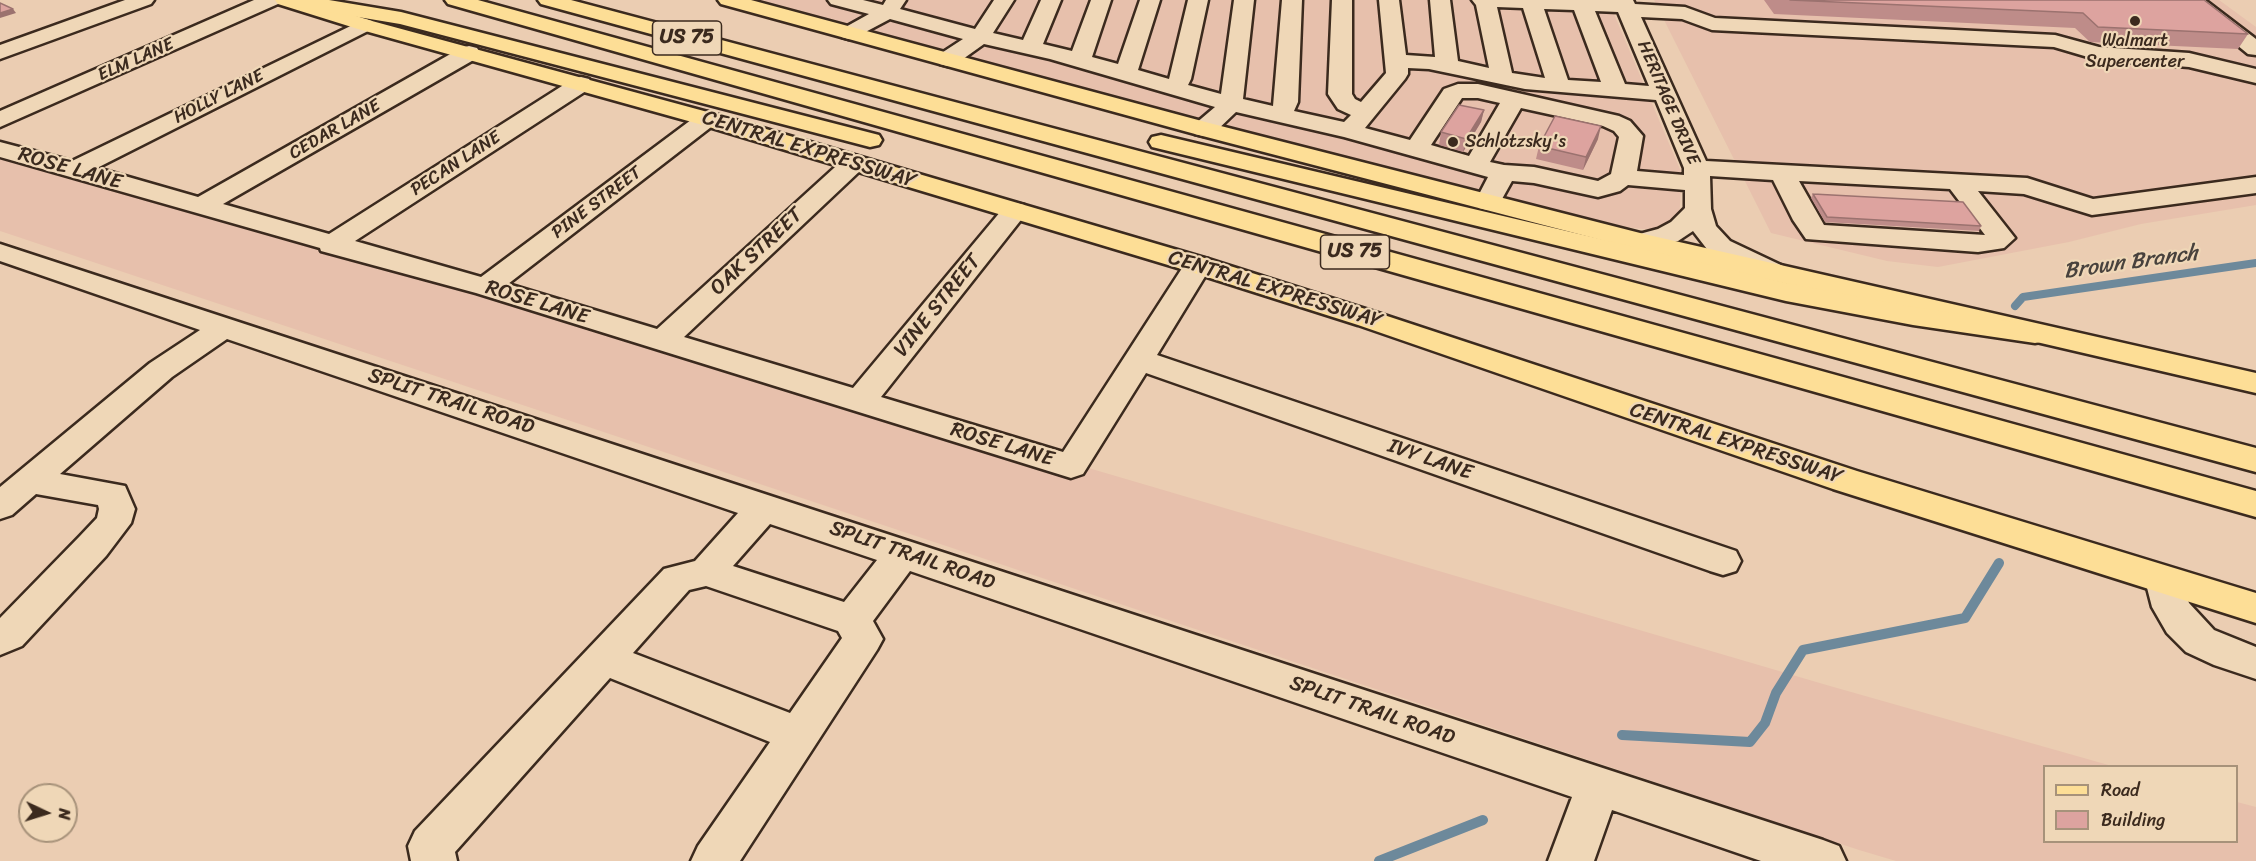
<!DOCTYPE html>
<style>
body{margin:0}
#map{position:relative;width:2256px;height:861px;overflow:hidden;background:#ebcdb2;font-family:Sriracha,sans-serif}
canvas{display:block}
.legend{position:absolute;left:2043px;top:765px;width:195px;height:78px;box-sizing:border-box;background:#efd7b7;border:2px solid #a7927a;margin:0;padding:8px 10px;list-style:none;font-size:18px;color:#3b2a1e}
.legend li{display:flex;align-items:center;gap:12px;height:30px}
.legend b{width:30px;border:2px solid #a7927a}
.north{position:absolute;left:18px;top:783px;width:60px;height:60px;box-sizing:border-box;background:#efd7b7;border:2px solid #a7927a;border-radius:50%;rotate:94deg;font-size:16px;font-weight:700;line-height:24px;text-align:center;color:#3b2a1e}
.north::after{content:'';display:block;margin:auto;width:21px;height:27px;background:#3b2a1e;clip-path:polygon(50% 0,100% 100%,50% 72%,0 100%)}
</style>
<div id="map">
<canvas width="2256" height="861"></canvas>
<ul class="legend">
<li><b style="height:8px;background:#fdde96"></b>Road</li>
<li><b style="height:16px;background:#dda39f"></b>Building</li>
</ul>
<div class="north">N</div>
</div>
<script>
const context = document.querySelector('canvas').getContext('2d');
context.lineJoin = 'round';
function paint(path, color) {
  context.fillStyle = color;
  context.fill(path, 'evenodd');
}
function toPath(rows) {
  const path = new Path2D();
  for (const r of rows) {
    path.moveTo(r[0], r[1]);
    for (let i = 2; i < r.length; i += 2) path.lineTo(r[i], r[i + 1]);
  }
  return path;
}
function strokePath(path, color, width, dash) {
  context.strokeStyle = color;
  context.lineWidth = width;
  context.lineCap = dash ? 'butt' : 'round';
  context.setLineDash(dash || []);
  context.stroke(path);
}
function write(font, color, halo, rows, align = 'center') {
  context.font = font + ' Sriracha,sans-serif';
  context.lineWidth = 4.5;
  context.setLineDash([]);
  context.textBaseline = 'middle';
  context.strokeStyle = halo;
  context.fillStyle = color;
  for (const [text, x, y, turn = 0] of rows) {
    context.save();
    context.translate(x, y);
    context.rotate((+turn || 0) * Math.PI / 180);
    context.textAlign = isNaN(turn) ? turn : align;
    if (halo) context.strokeText(text, 0, 0);
    context.fillText(text, 0, 0);
    context.restore();
  }
}
const built = toPath([
 [756,0,1608,0,1682,174,1679,220,1660,231,1626,227,1080,89],
 [1654,0,2219,0,2256,27,2256,205,2141,224,2069,242,1938,267,1887,261,1771,233],
 [0,148,1830,686,2112,766,2044,766,2044,842,2236,842,2237,802,2256,807,2256,861,1896,861,1859,850,0,231]
]);
const streamFar1 = toPath([
 [2015,306,2023,297,2256,263]
]);
const stream = toPath([
 [1622,735,1750,742,1765,723,1776,693,1803,650,1965,618,1999,563],
 [1379,861,1483,820]
]);
const minor = toPath([
 [125,0,154,0,151,4,0,59,0,45,125,0],
 [254,0,281,0,278,4,0,127,0,111,254,0],
 [828,0,863,0,883,5,886,0,906,0,900,9,975,29,994,0,1014,0,993,33,1023,40,1041,0,1061,0,1043,44,1072,51,1091,0,1111,0,1092,57,1118,64,1140,0,1160,0,1138,70,1169,79,1188,0,1208,0,1191,79,1188,85,1221,94,1234,0,1254,0,1243,99,1273,106,1282,0,1302,0,1298,102,1294,111,1344,122,1351,115,1338,109,1328,94,1332,0,1352,0,1352,94,1355,99,1361,102,1386,73,1379,0,1399,0,1406,55,1435,57,1430,0,1450,0,1458,61,1489,68,1476,5,1472,0,1633,0,1635,4,1685,7,1715,18,2055,35,2099,47,2189,53,2256,69,2256,83,2189,67,2098,60,2054,47,1712,30,1682,19,1641,17,1706,161,2027,178,2093,199,2256,177,2256,193,2092,215,2024,194,1978,191,2015,238,2004,248,1978,252,1806,239,1793,220,1773,180,1710,176,1711,209,1716,226,1730,241,1785,267,1789,273,1785,279,1775,281,1710,253,1693,231,1678,241,1642,250,1632,248,1628,242,1632,236,1658,229,1671,222,1685,208,1685,190,1628,185,1620,191,1598,197,1534,183,1512,181,1497,208,1488,210,1479,208,1475,202,1488,177,1344,137,1236,112,1213,134,1204,136,1195,134,1192,129,1195,124,1215,107,1050,59,984,44,956,64,948,66,940,64,937,59,940,54,963,39,890,19,856,37,849,39,842,37,838,33,842,29,869,14,831,4,828,0],
 [1497,7,1523,8,1545,78,1512,73,1497,7],
 [1544,9,1574,10,1601,82,1568,80,1544,9],
 [1595,11,1618,12,1649,86,1625,84,1595,11],
 [1408,68,1429,69,1525,89,1656,100,1684,168,1684,175,1637,171,1643,136,1630,121,1619,116,1478,84,1458,84,1444,89,1410,140,1365,128,1405,79,1408,74,1408,68],
 [1462,98,1478,98,1500,103,1469,156,1431,145,1462,98],
 [1521,108,1603,126,1614,131,1619,137,1611,174,1598,181,1534,167,1504,165,1490,162,1521,108],
 [1799,181,1950,189,1985,235,1824,225,1799,181],
 [2182,0,2205,0,2256,39,2256,55,2248,54,2182,0],
 [365,19,372,21,375,25,372,29,97,168,198,197,461,48,469,46,477,48,480,53,477,58,223,204,329,234,573,79,581,77,589,79,592,84,589,89,355,241,481,277,699,114,707,112,715,114,719,119,715,124,508,284,657,329,845,158,854,155,863,158,867,163,863,168,684,337,853,388,1006,205,1015,203,1024,205,1028,211,881,397,1063,452,1188,259,1198,257,1208,259,1212,265,1157,355,1736,551,1741,561,1736,571,1723,575,1710,571,1146,373,1083,474,1071,478,476,293,321,251,320,248,0,157,0,142,72,161,365,19],
 [0,244,1823,840,1839,846,1846,861,1761,861,1612,810,1594,861,1548,861,1572,797,910,571,873,621,883,639,877,650,740,861,691,861,698,846,770,742,610,678,455,852,457,861,411,861,408,846,415,831,664,569,695,561,738,513,227,339,172,377,60,474,125,486,135,509,131,523,106,556,22,646,0,655,0,618,80,536,97,518,99,509,98,505,36,494,12,515,0,519,0,487,150,363,200,330,0,261,0,244],
 [770,524,877,560,844,602,733,566,770,524],
 [706,586,838,631,842,638,790,713,633,653,689,590,706,586],
 [2164,566,2177,570,2189,603,2214,630,2256,647,2256,679,2214,665,2186,652,2167,633,2152,607,2145,580,2151,570,2164,566]
]);
const major = toPath([
 [275,0,306,0,372,21,715,114,1208,259,1378,313,1857,471,2256,593,2256,623,1833,489,1358,325,1188,271,699,124,358,29,278,4,275,0],
 [718,0,751,0,1213,124,1644,234,2256,373,2256,393,1632,248,1195,134,721,4,718,0]
]);
const highway = toPath([
 [282,0,329,0,401,12,879,135,882,140,879,145,870,147,400,24,292,6,285,4,282,0],
 [445,0,478,0,2256,491,2256,517,448,4,445,0],
 [538,0,571,0,2256,448,2256,472,541,4,538,0],
 [1161,135,1786,283,1913,307,2035,325,2046,327,2050,334,2046,341,2035,343,1913,325,1786,301,1152,147,1149,142,1152,137,1161,135]
]);
const wall = toPath([
 [1761,0,2204,0,2248,34,2238,49,2090,42,2075,28,1774,14,1764,0],
 [1484,110,1481,122,1463,152,1439,145,1441,132],
 [1598,139,1583,170,1536,159,1539,146],
 [1813,194,1981,226,1979,231,1825,222,1811,198]
]);
const shadedWall = toPath([
 [13,9,16,13,0,18,0,13],
 [1484,110,1481,122,1463,152,1466,139],
 [1601,126,1598,139,1583,170,1586,157]
]);
const building = toPath([
 [1790,0,2204,0,2248,34,2098,27,2083,13,1790,0],
 [0,3,13,9,0,13,0,3],
 [1459,105,1484,110,1466,139,1441,132,1459,105],
 [1555,116,1601,126,1586,157,1539,146,1555,116],
 [1813,194,1963,202,1981,226,1827,217,1813,194]
]);
const markers = [
 [2135,21,6,"#3b2a1e"],
 [1453,142,6,"#3b2a1e"]
];
const farPoinames = [
 ["Walmart",2135,41],
 ["Supercenter",2135,62],
 ["Schlotzsky's",1465,142,"left"]
];
const farStreetnames = [
 ["ELM LANE",136,60,-24],
 ["HOLLY LANE",219,97,-27],
 ["HERITAGE DRIVE",1668,103,67],
 ["CEDAR LANE",335,130,-30],
 ["PECAN LANE",456,164,-33],
 ["PINE STREET",597,203,-37]
];
const shields = [
 [687,38,69],
 [1355,252,69]
];
const shieldNames = [
 ["US 75",687,38],
 ["US 75",1355,252]
];
const streetNames = [
 ["CENTRAL EXPRESSWAY",809,150,17],
 ["ROSE LANE",70,169,16],
 ["OAK STREET",757,252,-43],
 ["CENTRAL EXPRESSWAY",1275,290,17],
 ["ROSE LANE",537,303,17],
 ["VINE STREET",938,306,-51],
 ["SPLIT TRAIL ROAD",451,402,18],
 ["CENTRAL EXPRESSWAY",1736,444,18],
 ["ROSE LANE",1002,445,17],
 ["IVY LANE",1430,460,19],
 ["SPLIT TRAIL ROAD",912,556,19],
 ["SPLIT TRAIL ROAD",1372,711,19]
];
const waterNames = [
 ["Brown Branch",2131,263,-8]
];
paint(built, '#e7c0ac');
strokePath(streamFar1, '#6d899b', 8);
strokePath(stream, '#6d899b', 10);
strokePath(minor, '#3b2a1e', 5);
strokePath(major, '#3b2a1e', 5);
strokePath(highway, '#3b2a1e', 5);
paint(minor, '#efd7b7');
paint(major, '#fdde96');
paint(highway, '#fdde96');
paint(wall, '#be8c89');
paint(shadedWall, '#9b726f');
paint(building, '#dda39f');
strokePath(building, '#9b726f', 1.5);
for (const [x, y, r, color] of markers) {
  const dot = new Path2D();
  dot.arc(x, y, r, 0, 2 * Math.PI);
  context.fillStyle = color;
  context.fill(dot);
  strokePath(dot, '#efd7b7', 2);
}
write('18px', '#3b2a1e', '#efd7b7', farPoinames);
write('18px', '#3b2a1e', '#efd7b7', farStreetnames);
for (const [x, y, w] of shields) {
  const box = new Path2D();
  box.roundRect(x - w / 2, y - 17, w, 34, 4.5);
  context.fillStyle = '#efd7b7';
  context.fill(box);
  strokePath(box, '#3b2a1e', 1.5);
}
write('bold 20px', '#3b2a1e', null, shieldNames);
write('21px', '#3b2a1e', '#efd7b7', streetNames);
write('italic 22px', '#48423d', '#efd7b7', waterNames);
</script>
